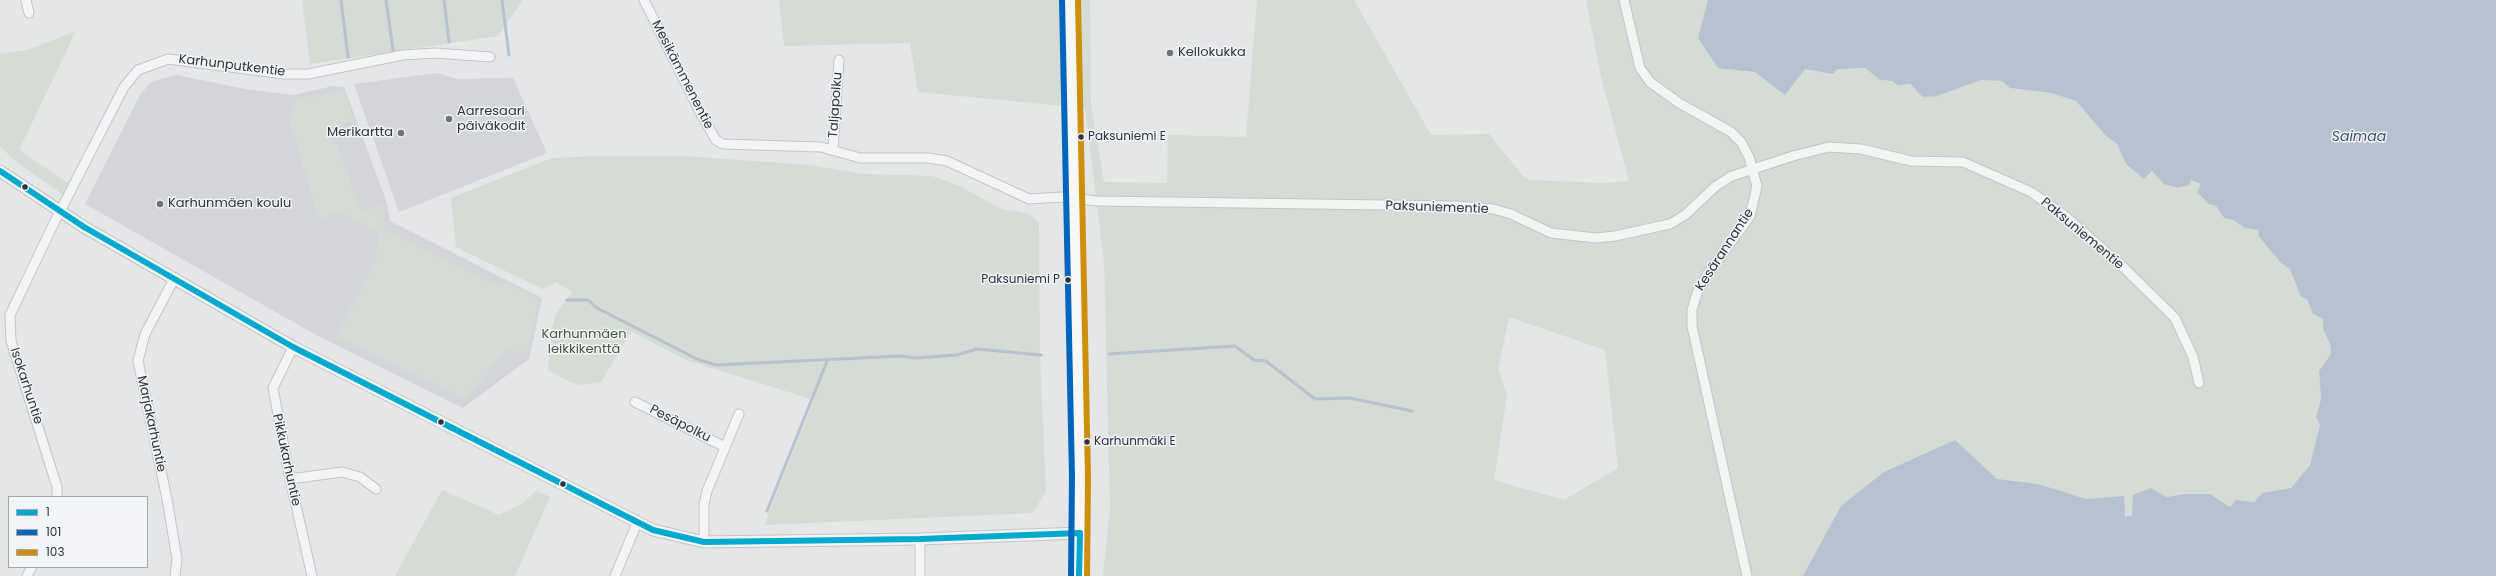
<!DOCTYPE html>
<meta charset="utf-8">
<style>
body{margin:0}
#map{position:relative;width:2496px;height:576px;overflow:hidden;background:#e4e6e8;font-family:Poppins,sans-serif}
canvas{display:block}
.legend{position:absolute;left:8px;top:496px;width:140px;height:72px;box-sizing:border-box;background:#f2f4f7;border:1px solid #a3a7ad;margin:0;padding:5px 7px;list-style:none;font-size:12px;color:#2c333f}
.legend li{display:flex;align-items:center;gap:8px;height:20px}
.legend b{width:20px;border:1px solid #a3a7ad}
</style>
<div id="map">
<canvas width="2496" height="576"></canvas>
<ul class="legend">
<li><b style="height:5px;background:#00a9ce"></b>1</li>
<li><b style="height:5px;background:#0065bd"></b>101</li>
<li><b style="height:5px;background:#ce8f0d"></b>103</li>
</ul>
</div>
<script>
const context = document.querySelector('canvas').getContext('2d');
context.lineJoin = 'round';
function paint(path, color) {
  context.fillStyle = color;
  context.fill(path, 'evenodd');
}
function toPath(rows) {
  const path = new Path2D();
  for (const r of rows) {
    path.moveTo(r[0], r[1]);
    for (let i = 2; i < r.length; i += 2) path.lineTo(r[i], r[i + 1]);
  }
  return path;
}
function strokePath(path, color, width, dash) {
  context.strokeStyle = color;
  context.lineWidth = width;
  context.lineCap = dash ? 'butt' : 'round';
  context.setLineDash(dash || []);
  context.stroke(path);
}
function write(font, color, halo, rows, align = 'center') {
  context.font = font + ' Poppins,sans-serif';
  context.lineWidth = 3;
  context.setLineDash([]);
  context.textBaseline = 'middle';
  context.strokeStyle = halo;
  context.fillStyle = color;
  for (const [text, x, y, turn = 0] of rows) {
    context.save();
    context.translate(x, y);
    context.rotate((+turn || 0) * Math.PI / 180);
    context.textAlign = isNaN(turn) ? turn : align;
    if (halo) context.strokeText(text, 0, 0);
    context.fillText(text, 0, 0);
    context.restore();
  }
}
const built = toPath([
 [437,73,458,79,513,78,547,153,399,212,354,84],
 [177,75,245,89,293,95,333,86,344,87,387,203,390,221,542,298,529,359,463,408,318,336,85,204,140,95,151,82]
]);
const green = toPath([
 [302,0,523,0,498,36,310,64],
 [779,0,1090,0,1091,105,1104,182,1167,183,1168,135,1246,137,1257,0,1354,0,1431,135,1489,134,1522,175,1530,180,1602,183,1629,181,1601,77,1586,0,1915,0,1865,68,1880,80,1910,84,1915,90,1937,96,1980,80,2003,81,2010,88,2051,93,2076,101,2106,136,2117,144,2126,164,2144,179,2152,171,2165,184,2178,188,2191,180,2201,184,2209,204,2216,206,2224,218,2233,220,2245,228,2258,230,2259,237,2281,263,2290,269,2301,297,2307,299,2313,314,2323,319,2323,329,2330,344,2331,354,2319,371,2321,399,2316,417,2320,425,2310,465,2291,488,2262,493,2254,502,2236,500,2230,507,2210,494,2184,494,2167,497,2151,488,2082,576,1103,576,1110,507,1104,262,1085,108,918,92,910,43,784,46],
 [1509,317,1605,350,1618,468,1564,500,1494,480,1507,395,1498,369],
 [76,31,19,150,68,183,62,194,15,161,0,146,0,54,27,50],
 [343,90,355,121,331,130,362,212,383,205,384,229,501,288,505,282,539,299,527,354,508,349,465,399,336,337,376,259,378,232,340,212,319,219,289,119,298,99],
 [597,156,684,156,810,165,862,174,932,176,960,186,1001,209,1029,214,1039,222,1040,358,1046,492,1032,513,764,525,814,400,686,360,631,331,601,382,581,385,572,383,548,370,552,328,556,314,572,292,556,282,542,289,456,247,451,198,552,158],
 [442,490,499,515,523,503,536,491,550,497,515,576,395,576]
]);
const water = toPath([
 [1708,0,2496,0,2496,576,1803,576,1841,506,1884,472,1955,440,1997,479,2038,484,2086,499,2124,496,2125,517,2132,515,2133,495,2151,488,2167,497,2184,494,2210,494,2230,507,2236,500,2254,502,2262,493,2291,488,2310,465,2320,425,2316,417,2321,399,2319,371,2331,354,2330,344,2323,329,2323,319,2313,314,2307,299,2301,297,2290,269,2281,263,2259,237,2258,230,2245,228,2233,220,2224,218,2216,206,2209,204,2197,192,2201,184,2191,180,2189,185,2178,188,2164,184,2152,171,2144,179,2126,164,2117,144,2106,136,2076,101,2051,93,2010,88,2002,81,1981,80,1937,96,1923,97,1910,84,1898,85,1892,81,1880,80,1865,68,1837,69,1833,74,1805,69,1785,95,1755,72,1718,68,1698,38]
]);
const stream = toPath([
 [341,0,348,57],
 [386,0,393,50],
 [444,0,449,42],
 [502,0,509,55],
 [567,300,588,300,597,308,699,360,717,365,900,356,916,358,957,355,977,349,1041,355],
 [1109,354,1235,346,1254,360,1266,361,1315,399,1350,398,1412,411],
 [767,511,828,359]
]);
const minor = toPath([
 [26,0,29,13],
 [644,0,702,116,716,140,723,144,821,147,860,158,928,158,947,161,1029,199,1062,197,1097,201,1457,206,1493,209,1511,214,1551,233,1596,238,1615,236,1670,224,1685,215,1716,186,1732,176,1793,156,1829,147,1861,149,1911,161,1963,162,2031,192,2065,216,2121,265,2175,318,2193,357,2199,383],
 [1624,0,1640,68,1650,82,1679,103,1731,132,1741,142,1749,157,1757,186,1750,216,1707,275,1697,293,1692,310,1692,326,1747,576],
 [833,149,839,60],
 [174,279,145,334,138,361,167,499,177,559,175,576],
 [293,347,273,388,290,479,312,576],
 [635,402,725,447],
 [290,479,342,472,360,477,376,489],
 [57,497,57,487,11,341,10,315,54,223,124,87,138,70,168,59,284,74,308,74,403,55,435,53,490,57],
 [920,539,920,576],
 [704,542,704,504,707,491,739,414],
 [27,576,32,567],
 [615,576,637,523]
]);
const tertiary = toPath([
 [0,171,84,227,293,347,653,530,704,542,920,539,1080,533]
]);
const secondary = toPath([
 [1070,0,1080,477,1079,576]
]);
const bus1 = toPath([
 [0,171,84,227,293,347,653,530,704,542,920,539,1080,533,1079,576]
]);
const bus2 = toPath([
 [1062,0,1072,477,1071,576]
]);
const bus3 = toPath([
 [1078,0,1088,477,1087,576]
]);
const markers = [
 [1170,53,4,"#6c727a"],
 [449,119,4,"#6c727a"],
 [401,133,4,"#6c727a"],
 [1081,137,3.5,"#2c333f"],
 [25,187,3.5,"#2c333f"],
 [160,204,4,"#6c727a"],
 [1068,280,3.5,"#2c333f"],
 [441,422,3.5,"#2c333f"],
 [1087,442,3.5,"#2c333f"],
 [563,484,3.5,"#2c333f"]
];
const busNames = [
 ["Paksuniemi E",1088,137],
 ["Paksuniemi P",1060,280,"right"],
 ["Karhunmäki E",1094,442]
];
const poiNames = [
 ["Kellokukka",1178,53],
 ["Aarresaari",457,112],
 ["päiväkodit",457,127],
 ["Merikartta",393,133,"right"],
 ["Karhunmäen koulu",168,204]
];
const streetNames = [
 ["Karhunputkentie",232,66,7],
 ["Mesikämmenentie",682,75,63],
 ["Taljapolku",836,105,-86],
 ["Paksuniementie",1437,208,2],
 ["Paksuniementie",2082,234,40],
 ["Kesärannantie",1725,250,-57],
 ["Isokarhuntie",26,386,72],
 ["Marjakarhuntie",151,424,78],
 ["Pesäpolku",680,424,27],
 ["Pikkukarhuntie",286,460,78]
];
const parkNames = [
 ["Karhunmäen",584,335],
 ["leikkikenttä",584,350]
];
const waterNames = [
 ["Saimaa",2359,137]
];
paint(built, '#d3d5db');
paint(green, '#d5dbd5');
paint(water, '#b6c2d0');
strokePath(stream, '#b6c2d0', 3);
strokePath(minor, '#c2c4c6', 11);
strokePath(tertiary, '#c2c4c6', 13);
strokePath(secondary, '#c2c4c6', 15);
strokePath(minor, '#f3f4f5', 9);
strokePath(tertiary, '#f3f4f5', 11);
strokePath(secondary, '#f7f7f7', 13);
strokePath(bus1, '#00a9ce', 6);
strokePath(bus2, '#0065bd', 6);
strokePath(bus3, '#ce8f0d', 6);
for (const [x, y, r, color] of markers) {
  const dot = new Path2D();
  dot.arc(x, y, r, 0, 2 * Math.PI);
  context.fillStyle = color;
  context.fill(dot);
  strokePath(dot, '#f2f4f7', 1.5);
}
write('12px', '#2c333f', '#f2f4f7', busNames, 'left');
write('13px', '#2c333f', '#f2f4f7', poiNames, 'left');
write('13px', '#2c333f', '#f2f4f7', streetNames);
write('13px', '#40593b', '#f2f4f7', parkNames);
write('italic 14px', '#3b516f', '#f2f4f7', waterNames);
</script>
